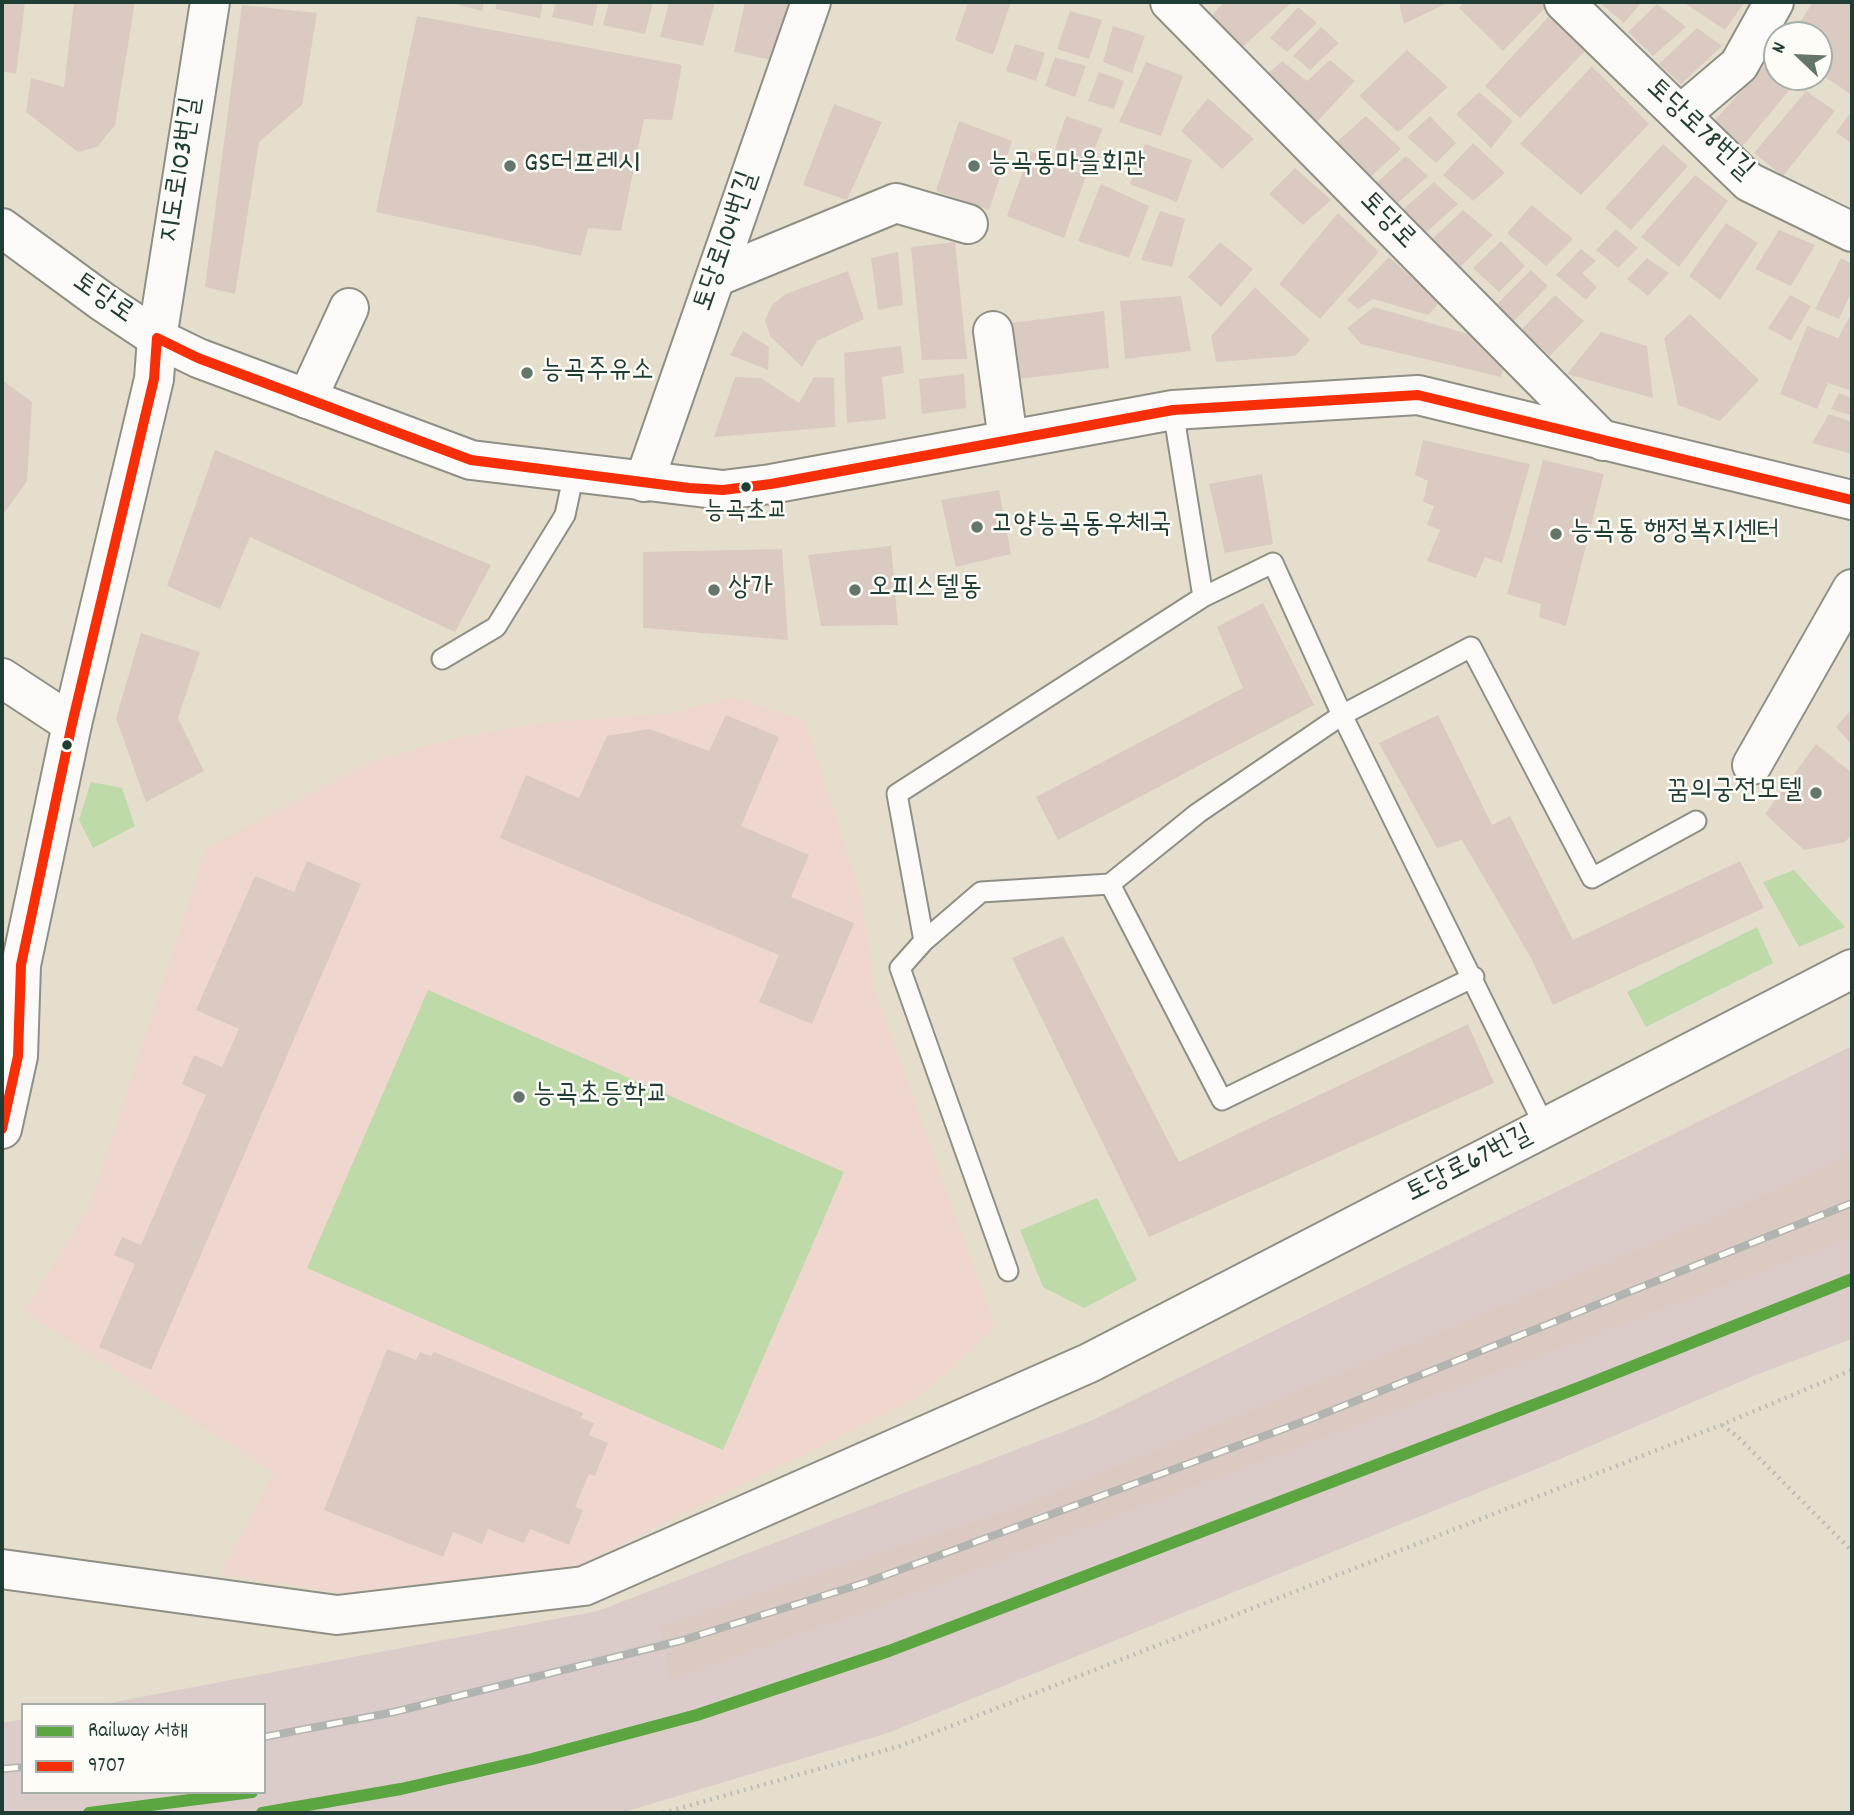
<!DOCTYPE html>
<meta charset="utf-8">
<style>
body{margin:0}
#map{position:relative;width:1854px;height:1815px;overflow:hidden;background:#e5decd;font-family:Dekko,"Poor Story",sans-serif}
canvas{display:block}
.frame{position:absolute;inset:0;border:4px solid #1f3d34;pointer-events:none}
.legend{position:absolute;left:21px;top:1703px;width:245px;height:91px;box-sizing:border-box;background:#fdfcf7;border:2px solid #a4b0a9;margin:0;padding:9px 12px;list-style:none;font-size:21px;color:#1f3d34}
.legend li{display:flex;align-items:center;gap:14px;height:35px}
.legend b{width:35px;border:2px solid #a4b0a9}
.north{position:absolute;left:1763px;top:21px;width:70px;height:70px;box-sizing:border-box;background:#fdfcf7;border:2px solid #a4b0a9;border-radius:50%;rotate:293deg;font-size:19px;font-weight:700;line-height:28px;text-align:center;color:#1f3d34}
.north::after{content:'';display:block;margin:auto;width:24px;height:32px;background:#64756a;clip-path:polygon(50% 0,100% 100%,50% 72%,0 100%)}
</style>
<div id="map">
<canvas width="1854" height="1815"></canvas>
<div class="frame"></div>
<ul class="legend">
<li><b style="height:9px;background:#5ba640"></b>Railway 서해</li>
<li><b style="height:9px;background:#f72f08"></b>9707</li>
</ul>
<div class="north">N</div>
</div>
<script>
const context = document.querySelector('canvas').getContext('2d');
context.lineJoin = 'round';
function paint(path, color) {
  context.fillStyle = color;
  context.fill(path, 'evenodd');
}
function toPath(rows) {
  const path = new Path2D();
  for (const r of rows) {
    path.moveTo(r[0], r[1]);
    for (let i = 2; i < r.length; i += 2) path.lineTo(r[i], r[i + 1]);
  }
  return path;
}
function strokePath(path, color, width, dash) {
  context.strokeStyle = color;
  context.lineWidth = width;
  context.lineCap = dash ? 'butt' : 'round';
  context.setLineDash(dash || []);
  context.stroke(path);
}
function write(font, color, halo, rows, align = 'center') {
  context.font = font + ' Dekko,"Poor Story",sans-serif';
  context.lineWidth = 5;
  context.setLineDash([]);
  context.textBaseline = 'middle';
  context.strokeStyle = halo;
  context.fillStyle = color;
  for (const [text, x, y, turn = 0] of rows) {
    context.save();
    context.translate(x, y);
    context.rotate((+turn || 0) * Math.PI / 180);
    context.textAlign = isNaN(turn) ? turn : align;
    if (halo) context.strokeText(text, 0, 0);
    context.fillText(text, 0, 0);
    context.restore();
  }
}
const built = toPath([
 [734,697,805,721,862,900,874,988,995,1327,917,1399,577,1566,340,1593,220,1574,274,1473,24,1312,90,1205,207,847,371,761,456,738,539,723,671,713]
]);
const industrial = toPath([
 [1852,1046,1852,1339,1756,1375,1551,1463,888,1733,621,1813,2,1813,2,1723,23,1719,23,1792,264,1792,264,1705,98,1705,598,1611,1093,1420]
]);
const green = toPath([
 [91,782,122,788,135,826,93,848,79,820],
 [1794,870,1845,927,1799,947,1763,882],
 [1757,927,1773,963,1646,1027,1627,992],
 [428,990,844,1172,723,1450,307,1268],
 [1097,1198,1137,1280,1084,1308,1043,1287,1020,1230]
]);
const building = toPath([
 [2,2,25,2,16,74,2,71],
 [74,2,135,2,115,125,97,147,78,152,26,112,31,78,64,87],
 [447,2,484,2,482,11],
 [497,2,543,2,540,18,495,9],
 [556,2,598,2,593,26,552,17],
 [609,2,653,2,645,34,603,25],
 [669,2,715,2,703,46,660,37],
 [745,2,790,2,771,60,734,52],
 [968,2,1011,2,993,55,955,40],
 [1224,2,1292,2,1238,51,1207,21],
 [1399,2,1444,2,1445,4,1404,24],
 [1464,2,1541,2,1546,7,1503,51,1459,8],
 [1599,2,1642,2,1624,23],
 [1683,2,1745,2,1725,30],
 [1813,2,1852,2,1852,95,1819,73,1819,35,1792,35],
 [1657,4,1686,27,1653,56,1628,32],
 [242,5,317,13,302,105,259,142,235,294,205,287],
 [1298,7,1317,23,1287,52,1270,38],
 [1070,11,1102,20,1089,59,1057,49],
 [1551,14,1588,48,1520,118,1485,86],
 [417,16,682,65,672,120,644,119,621,231,588,228,581,256,376,212],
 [1113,26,1145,36,1132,73,1103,62],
 [1321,27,1339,43,1310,70,1293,56],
 [1697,28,1722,46,1681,84,1659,64],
 [1015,44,1045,53,1036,81,1006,71],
 [1407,50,1448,87,1398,132,1359,96],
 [1055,57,1086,66,1075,97,1045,86],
 [1330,60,1355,81,1315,124,1265,76,1282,61,1307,81],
 [1146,62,1183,76,1161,136,1119,122],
 [1767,63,1777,70,1777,77,1787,77,1796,82,1743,146,1714,121],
 [1592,66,1649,124,1581,195,1520,144],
 [1099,72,1124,81,1114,109,1088,101],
 [1806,91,1835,111,1783,176,1754,153],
 [1479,92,1513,121,1491,148,1456,114],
 [1208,98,1254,139,1222,169,1181,131],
 [834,104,882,122,847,200,803,185],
 [1852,111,1852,144,1836,132],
 [1066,116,1103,129,1088,163,1055,149],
 [1366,116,1401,149,1366,181,1331,147],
 [1430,116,1456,143,1436,163,1407,137],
 [959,121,1012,141,989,210,936,191],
 [1473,143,1505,173,1473,201,1443,175],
 [1145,144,1192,160,1177,202,1130,184],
 [1663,144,1688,166,1631,230,1605,208],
 [1030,151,1086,176,1064,238,1007,216],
 [1406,156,1428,176,1394,206,1373,186],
 [1295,168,1331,200,1303,225,1269,194],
 [1695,175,1728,201,1679,267,1641,237],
 [1434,182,1458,204,1424,234,1400,212],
 [1101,184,1149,206,1129,258,1078,241],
 [1532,205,1573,239,1546,266,1507,233],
 [1463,210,1493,235,1456,271,1428,243],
 [1160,211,1185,219,1172,267,1141,260],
 [1338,213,1379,252,1320,319,1279,284],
 [1726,223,1758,243,1720,300,1689,276],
 [1616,229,1638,248,1618,268,1596,250],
 [1779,230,1815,245,1791,286,1755,269],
 [1501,241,1525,266,1499,292,1473,268],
 [955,242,967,359,922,360,911,247],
 [1220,242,1253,269,1221,307,1188,277],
 [1581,249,1596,261,1582,273,1597,287,1586,300,1556,275],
 [898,252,903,305,878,310,871,258],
 [1389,257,1440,302,1428,315,1373,299,1358,309,1347,300],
 [1647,258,1669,273,1648,296,1627,279],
 [1841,258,1852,264,1852,291,1839,319,1815,309],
 [1531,270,1548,286,1512,323,1494,307],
 [848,271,864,319,817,341,802,367,770,336,765,320,772,305,786,294],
 [1255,287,1310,340,1295,356,1216,362,1211,336],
 [1555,295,1584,321,1550,356,1521,330],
 [1790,295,1811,306,1791,341,1768,328],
 [1181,296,1191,351,1125,359,1120,301],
 [1374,307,1479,337,1504,364,1501,377,1361,344,1347,328],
 [1104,311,1109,368,1018,379,1011,323],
 [1690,314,1759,380,1720,421,1678,405,1664,338],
 [1850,316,1852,391,1828,383,1817,409,1780,394,1807,326,1838,338],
 [743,331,769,347,768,370,730,355],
 [1601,332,1647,346,1653,398,1567,374],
 [901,346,904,373,882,377,886,419,847,423,844,353],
 [964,374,966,408,922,414,919,379],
 [735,377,761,378,799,403,814,377,834,378,835,427,714,437],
 [2,380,32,402,27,481,2,516],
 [1839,393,1852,398,1852,416,1831,409],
 [1829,414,1852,422,1852,454,1812,443],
 [1423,440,1530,464,1502,563,1485,557,1476,578,1427,561,1440,530,1427,525,1434,506,1423,502,1428,481,1415,475],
 [215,450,491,565,455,632,250,537,220,609,167,586],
 [1543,460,1604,474,1566,626,1539,617,1541,604,1507,594],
 [1262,474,1273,544,1225,553,1209,484],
 [999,490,1011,554,956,567,941,500],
 [891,546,898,625,821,626,808,555],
 [782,549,788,640,643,628,643,552],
 [1263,603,1314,705,1058,840,1036,797,1243,688,1217,627],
 [141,633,200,652,178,718,204,771,146,802,116,718],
 [1852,709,1852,745,1836,727],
 [726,715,779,737,741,826,809,855,791,897,854,923,812,1024,759,1002,779,955,500,838,526,775,579,798,607,736,650,729,709,751],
 [1438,715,1492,825,1510,816,1573,940,1740,861,1764,908,1553,1005,1531,958,1462,840,1437,848,1379,743],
 [1816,744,1852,773,1852,834,1845,842,1804,850,1765,814],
 [307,861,361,884,151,1370,99,1347,135,1264,114,1255,122,1237,141,1245,206,1095,182,1084,194,1055,222,1067,239,1029,196,1010,255,876,294,892],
 [1063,936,1179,1162,1468,1024,1494,1083,1149,1237,1012,958],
 [1852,1153,1852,1238,846,1619,670,1679,660,1627,1022,1505,1719,1215],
 [387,1349,416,1360,420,1352,431,1356,434,1352,583,1413,581,1418,594,1423,589,1435,608,1443,595,1476,589,1474,575,1507,583,1510,569,1545,530,1529,524,1543,488,1529,482,1544,453,1532,443,1557,324,1510]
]);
const path = toPath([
 [1722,1425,1738,1437,1852,1551],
 [663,1813,900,1746,1721,1425,1852,1370]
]);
const lane = toPath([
 [1173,410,1203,597,1273,563,1342,715,1545,1127],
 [442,659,496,627,565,515,574,473],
 [1110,884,1222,1100,1474,977],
 [924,941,897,794,1203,597],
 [1008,1271,900,968,924,941,981,892,1110,884,1198,813,1342,715,1471,647,1592,878,1696,821]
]);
const street = toPath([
 [1170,2,1603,441],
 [1564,2,1749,182,1852,232],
 [1680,115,1739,65,1774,2],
 [716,277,896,203,968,224],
 [993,331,1008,440],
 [157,338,210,2],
 [307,399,349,308],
 [644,482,811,2],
 [2,678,72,724],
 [1752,765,1852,589],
 [2,1569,337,1615,584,1586,1089,1363,1852,969]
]);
const secondary = toPath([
 [2,228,103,302,157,338,198,358,471,460,723,490,771,484,1173,410,1418,395,1852,500],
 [2,1129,18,1056,21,965,72,724,154,379,157,338]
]);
const rail = toPath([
 [264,1737,394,1712,680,1641,864,1583,1313,1418,1852,1203],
 [2,1769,23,1767]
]);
const bus1 = toPath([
 [157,338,198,358,471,460,689,488,723,490,771,484,1173,410,1418,395,1852,500],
 [2,1129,18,1056,21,965,72,724,154,379,157,338]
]);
const rail1 = toPath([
 [89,1813,252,1792],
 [262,1813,401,1789,532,1759,697,1715,889,1651,1583,1386,1852,1279]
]);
const markers = [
 [510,166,7,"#64756a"],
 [974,166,7,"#64756a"],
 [527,373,7,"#64756a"],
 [746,487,6,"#1f3d34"],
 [977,527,7,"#64756a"],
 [1556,534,7,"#64756a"],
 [714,590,7,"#64756a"],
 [855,590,7,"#64756a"],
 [67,745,6,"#1f3d34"],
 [1816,793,7,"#64756a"],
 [519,1097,7,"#64756a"]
];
const busNames = [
 ["능곡초교",746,513]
];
const streetNames = [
 ["토당로78번길",1698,131,43],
 ["지도로103번길",183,170,-81],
 ["토당로",1386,222,46],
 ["토당로104번길",728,242,-71],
 ["토당로",102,300,35],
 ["토당로67번길",1470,1166,-27]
];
const poiNames = [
 ["GS더프레시",524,166],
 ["능곡동마을회관",988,166],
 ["능곡주유소",541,373],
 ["고양능곡동우체국",991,527],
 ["능곡동 행정복지센터",1570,534],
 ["상가",728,590],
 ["오피스텔동",869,590],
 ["꿈의궁전모텔",1802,793,"right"],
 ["능곡초등학교",533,1097]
];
paint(built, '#efd6cf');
paint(industrial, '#dbccc9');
paint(green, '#bddaa8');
paint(building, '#dbcac2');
strokePath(lane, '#8e8f85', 23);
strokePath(street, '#8e8f85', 42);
strokePath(secondary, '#8e8f85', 42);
strokePath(path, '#bcbeb9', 4.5, [2, 5]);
strokePath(lane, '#fbfaf8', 19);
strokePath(street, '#fbfaf8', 38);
strokePath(secondary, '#fbfaf8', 38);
strokePath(rail, '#b2b4b1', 8);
strokePath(rail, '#fdfcf7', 5, [16]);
strokePath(bus1, '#f72f08', 10);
strokePath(rail1, '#5ba640', 12);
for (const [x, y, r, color] of markers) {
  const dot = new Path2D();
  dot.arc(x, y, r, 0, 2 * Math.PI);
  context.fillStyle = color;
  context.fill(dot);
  strokePath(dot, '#fdfcf7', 2.5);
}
write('26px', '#1f3d34', '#fdfcf7', busNames);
write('28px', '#1f3d34', '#fdfcf7', streetNames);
write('28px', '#1f3d34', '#fdfcf7', poiNames, 'left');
</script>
